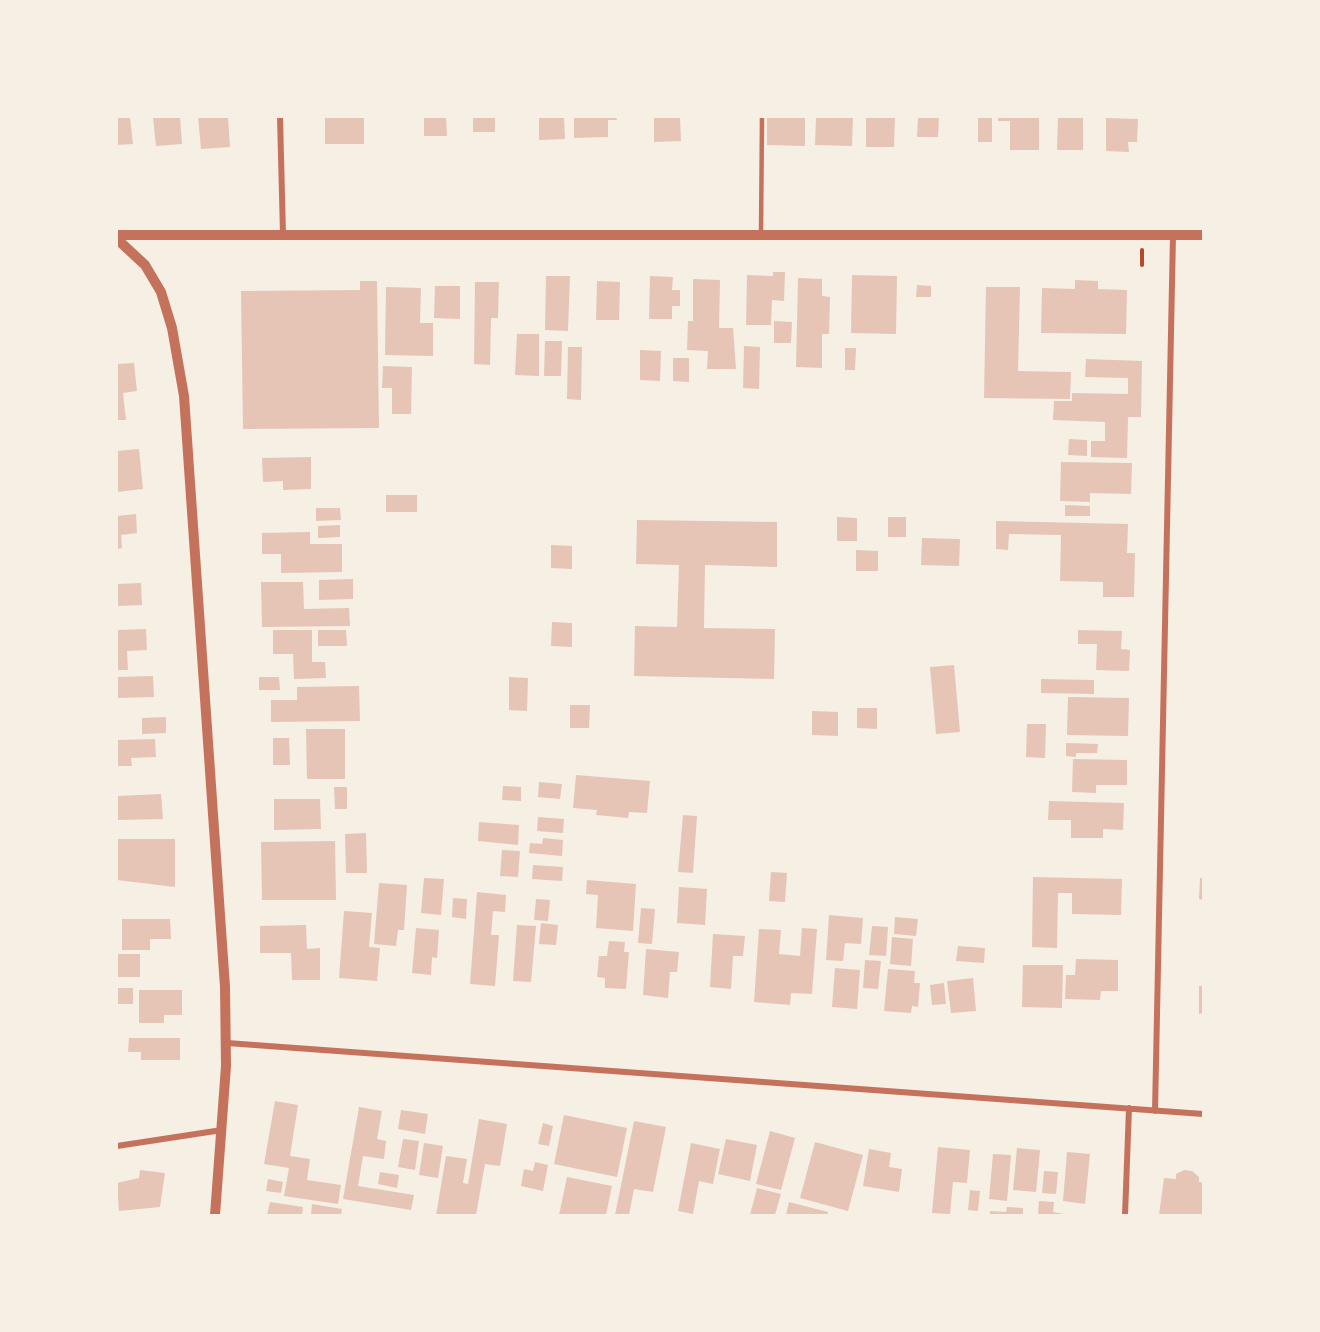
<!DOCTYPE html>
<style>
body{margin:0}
#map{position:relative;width:1320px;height:1332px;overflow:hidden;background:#f6efe4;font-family:Inter,sans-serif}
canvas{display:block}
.frame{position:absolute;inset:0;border:118px solid #f6efe4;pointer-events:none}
</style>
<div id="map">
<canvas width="1320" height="1332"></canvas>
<div class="frame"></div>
</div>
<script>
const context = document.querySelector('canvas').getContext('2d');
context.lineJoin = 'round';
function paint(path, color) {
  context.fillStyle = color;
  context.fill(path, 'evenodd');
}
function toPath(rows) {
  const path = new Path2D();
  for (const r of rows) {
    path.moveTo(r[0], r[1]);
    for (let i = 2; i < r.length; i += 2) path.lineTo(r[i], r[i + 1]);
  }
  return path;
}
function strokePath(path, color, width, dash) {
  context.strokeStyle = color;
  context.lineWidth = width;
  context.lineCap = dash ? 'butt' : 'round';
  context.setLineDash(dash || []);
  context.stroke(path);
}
const building = toPath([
 [117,117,130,117,133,144,117,145],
 [153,117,180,117,182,144,156,146],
 [198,117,228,117,230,147,201,149],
 [325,117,364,117,364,144,325,144],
 [424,117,446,117,447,136,424,136],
 [473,117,495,117,495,132,473,132],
 [539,117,564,117,565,139,539,140],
 [574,117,616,117,617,120,608,120,608,137,574,138],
 [654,117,680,117,681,141,654,142],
 [767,117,805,117,805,146,767,145],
 [816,117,853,117,852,146,815,145],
 [866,117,895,117,894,147,866,147],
 [918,117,939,117,938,137,917,137],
 [998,117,1039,117,1039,150,1010,150,1010,121,998,121],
 [1058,117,1083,117,1083,150,1057,150],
 [978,118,992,118,992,142,978,142],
 [1106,118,1138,119,1137,142,1128,142,1129,152,1106,151],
 [773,272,785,272,784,301,772,300,771,325,746,325,747,275,773,276],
 [852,275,897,276,896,334,851,333],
 [546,276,570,276,568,331,545,330],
 [650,276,673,277,672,290,680,290,680,306,672,306,672,319,649,319],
 [798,278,822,279,822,296,830,297,829,334,822,334,822,368,796,367],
 [693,279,720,280,719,328,733,328,736,369,707,369,708,351,687,350,688,321,693,321],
 [1075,280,1098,281,1098,289,1127,290,1126,334,1041,333,1042,288,1075,289],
 [360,281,377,281,379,428,243,429,241,291,360,290],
 [597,281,620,282,619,320,596,320],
 [475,282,499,282,498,318,491,318,490,365,474,364],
 [917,285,931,286,931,297,916,297],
 [435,286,460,286,460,319,434,318],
 [386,287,421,288,420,323,433,323,433,356,385,355],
 [986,287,1020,287,1018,371,1071,372,1070,399,984,398],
 [774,321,792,322,791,343,774,343],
 [517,334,539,334,539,376,515,375],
 [545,341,562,341,561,376,544,376],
 [744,346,760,347,759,389,743,388],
 [568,347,582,347,581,400,567,399],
 [845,348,856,348,855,370,845,370],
 [640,350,661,351,660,381,640,380],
 [673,358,689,358,689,382,673,381],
 [1086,359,1142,361,1141,417,1128,417,1127,458,1091,457,1091,441,1105,441,1105,422,1053,420,1054,401,1072,401,1072,393,1128,394,1128,378,1085,377],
 [134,363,137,391,123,393,126,420,117,420,117,364],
 [383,366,412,367,411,414,392,414,392,388,382,388],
 [1069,439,1087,440,1087,456,1068,455],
 [139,449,143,489,117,492,117,451],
 [311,457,311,489,283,490,283,481,263,482,262,458],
 [1061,462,1132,463,1131,494,1090,493,1090,502,1060,501],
 [386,495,417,495,417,512,386,512],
 [1065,505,1090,506,1090,516,1065,516],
 [316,508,340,508,341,520,316,521],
 [136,514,137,533,121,535,122,548,117,549,117,516],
 [837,517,857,518,857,541,837,541],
 [888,517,906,517,906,537,888,537],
 [637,520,777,522,777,567,705,565,704,628,775,629,774,679,634,676,635,626,677,627,679,565,636,564],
 [996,521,1128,524,1127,553,1135,553,1134,597,1103,597,1103,582,1060,581,1061,535,1009,534,1008,550,996,549],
 [340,525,340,537,318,538,318,526],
 [310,532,310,544,342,544,342,572,281,573,281,554,262,554,262,533],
 [922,538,960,539,959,566,921,565],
 [551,545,572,546,572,569,551,568],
 [856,550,878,551,878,571,856,571],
 [353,579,353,599,319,600,319,580],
 [261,582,303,582,304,609,349,608,350,626,262,627],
 [141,583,142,605,117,606,117,584],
 [552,622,572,623,572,647,551,646],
 [146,629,147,650,127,651,128,670,117,670,117,630],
 [273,630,312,630,312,662,325,662,326,678,294,679,293,654,273,654],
 [318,630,346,630,347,646,318,646],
 [1078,630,1122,631,1121,649,1130,650,1129,671,1096,670,1097,644,1078,644],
 [954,665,960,732,936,734,930,667],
 [153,676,154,697,117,698,117,677],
 [259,677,279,677,280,690,259,690],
 [509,677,528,678,527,711,509,710],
 [1041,679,1094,680,1094,694,1041,693],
 [359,686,360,721,271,722,271,700,297,700,297,687],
 [1068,697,1129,698,1128,736,1067,735],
 [570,705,590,705,589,728,570,728],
 [857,708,877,708,877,729,857,728],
 [812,711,838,712,838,736,812,735],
 [166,717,166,733,142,734,142,718],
 [1027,724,1046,724,1045,758,1026,757],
 [306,729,345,729,345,779,307,779],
 [273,738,289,738,290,765,273,765],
 [155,739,156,757,131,758,132,766,117,766,117,740],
 [1066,743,1098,744,1097,753,1076,753,1076,757,1066,756],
 [1073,759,1127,760,1127,785,1096,785,1096,793,1072,792],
 [576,775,650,781,647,813,629,812,628,818,596,815,597,810,573,808],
 [539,782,562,784,560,799,538,797],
 [503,786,521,787,521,801,502,800],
 [334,787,347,787,347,809,335,809],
 [161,794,163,819,117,820,117,796],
 [274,799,320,799,321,829,274,830],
 [1049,801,1124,803,1123,830,1103,829,1103,838,1071,838,1071,820,1048,820],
 [683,815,697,816,693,873,678,872],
 [538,817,564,819,563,833,537,831],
 [479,822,519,825,518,845,478,841],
 [366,833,367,873,346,873,345,834],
 [543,838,563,840,562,856,529,853,530,843,542,844],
 [117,839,175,839,175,887,117,880],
 [335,841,336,900,262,900,261,842],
 [502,850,520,851,518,877,500,876],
 [533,865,563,867,562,881,532,879],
 [771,872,787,873,785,902,769,901],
 [1033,877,1122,879,1121,915,1072,914,1072,893,1058,893,1057,948,1032,947],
 [424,878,444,879,441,915,421,913],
 [1200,878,1203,878,1203,900,1199,899],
 [587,880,636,884,633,931,596,928,598,895,586,894],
 [379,883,407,885,404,930,398,930,396,946,374,944],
 [679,887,707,889,705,925,677,923],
 [477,892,506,895,505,912,493,911,491,935,499,935,495,986,470,984],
 [453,898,467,899,466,919,452,917],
 [536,899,550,900,548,921,534,920],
 [641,908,655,909,652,944,638,943],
 [344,911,372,913,369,947,380,948,377,981,339,978],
 [829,915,863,918,861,944,845,943,843,961,826,960],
 [895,917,918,919,916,936,894,934],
 [122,919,170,919,171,939,150,939,150,950,122,950],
 [541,923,558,925,556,945,539,944],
 [306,925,307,949,320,948,320,980,292,980,291,953,260,953,260,926],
 [517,925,536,926,531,982,513,981],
 [872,926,888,927,886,956,869,955],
 [416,928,439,930,437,958,432,957,431,975,412,973],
 [802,928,817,929,812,994,791,993,790,1005,754,1002,759,929,781,930,779,954,800,956],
 [713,934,745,936,743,956,733,956,731,989,710,987],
 [892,937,913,939,911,966,890,964],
 [609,941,625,942,624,952,629,952,626,989,605,988,605,978,597,977,599,956,607,956],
 [958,946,985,948,984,963,956,961],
 [646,949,679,952,677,972,670,972,668,998,643,995],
 [117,954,140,954,140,977,117,977],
 [1076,959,1118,960,1118,991,1101,991,1100,1000,1065,999,1066,975,1075,975],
 [865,960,881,961,878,989,863,988],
 [1023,965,1063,965,1062,1008,1022,1007],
 [835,968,860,970,857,1009,832,1007],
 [888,969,915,971,914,983,920,983,918,1007,912,1006,911,1013,884,1011],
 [973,978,976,1011,951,1013,947,981],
 [944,983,946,1004,932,1005,930,985],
 [1199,986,1203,986,1203,1013,1199,1014],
 [117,988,133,988,133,1004,117,1004],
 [139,990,182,990,182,1015,164,1015,164,1023,139,1023],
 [129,1038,180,1038,180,1060,141,1060,141,1052,128,1052],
 [275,1101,298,1105,290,1156,310,1159,307,1180,341,1185,338,1204,284,1196,289,1168,264,1164],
 [359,1107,382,1111,377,1139,386,1141,384,1159,363,1156,358,1186,414,1195,411,1210,343,1199],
 [401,1110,428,1114,425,1134,398,1129],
 [564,1115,627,1128,617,1177,554,1164],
 [479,1119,507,1124,500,1166,485,1164,476,1215,436,1215,446,1156,467,1159,463,1183,468,1184],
 [634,1121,666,1127,653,1192,634,1189,629,1215,615,1215],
 [543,1123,553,1126,549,1146,538,1144],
 [770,1131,795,1138,781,1190,756,1184],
 [403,1139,419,1141,415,1170,398,1167],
 [726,1139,757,1145,750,1181,718,1174],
 [815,1142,863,1155,848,1211,800,1198],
 [424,1143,443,1146,438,1178,419,1175],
 [691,1143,720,1149,713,1184,699,1181,693,1214,678,1211],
 [938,1147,970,1150,967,1183,953,1182,950,1214,932,1213],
 [1017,1148,1040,1150,1036,1192,1013,1190],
 [869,1149,891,1153,889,1167,902,1169,899,1192,863,1186],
 [1067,1152,1090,1154,1085,1204,1063,1201],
 [993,1154,1011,1155,1007,1201,989,1199],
 [535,1162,548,1165,543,1191,521,1186,524,1169,533,1171],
 [140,1170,165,1173,160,1207,119,1211,117,1183,139,1178],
 [1184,1170,1192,1171,1199,1177,1199,1182,1203,1183,1203,1215,1159,1215,1164,1178,1176,1179,1176,1174],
 [1044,1171,1058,1172,1056,1194,1042,1193],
 [380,1172,399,1175,397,1188,378,1184],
 [567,1177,612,1186,606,1215,559,1215],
 [268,1179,283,1182,281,1193,266,1191],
 [757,1188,781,1194,775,1215,750,1215],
 [970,1190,980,1191,978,1211,968,1210],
 [1039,1201,1054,1202,1053,1212,1069,1215,1038,1215],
 [270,1202,303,1207,302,1215,267,1215],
 [789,1202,828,1212,828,1215,786,1215],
 [312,1204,342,1209,341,1215,311,1215],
 [1007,1207,1023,1208,1023,1215,990,1215,990,1211,1006,1212]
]);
const path = toPath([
 [1142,250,1142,265]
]);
const service = toPath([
 [761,233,762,117]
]);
const minor = toPath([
 [280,117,283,234],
 [227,1043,1203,1114],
 [1155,1111,1173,235],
 [117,1146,222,1130],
 [1125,1215,1129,1108]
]);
const tertiary = toPath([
 [117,235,1203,235],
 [117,239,145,265,161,292,172,328,184,396,225,987,226,1066,215,1215]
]);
paint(building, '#e6c5b7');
strokePath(path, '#b5482f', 4);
strokePath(service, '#c5725c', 4.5);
strokePath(minor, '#c5725c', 6);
strokePath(tertiary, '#c5725c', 10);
</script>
